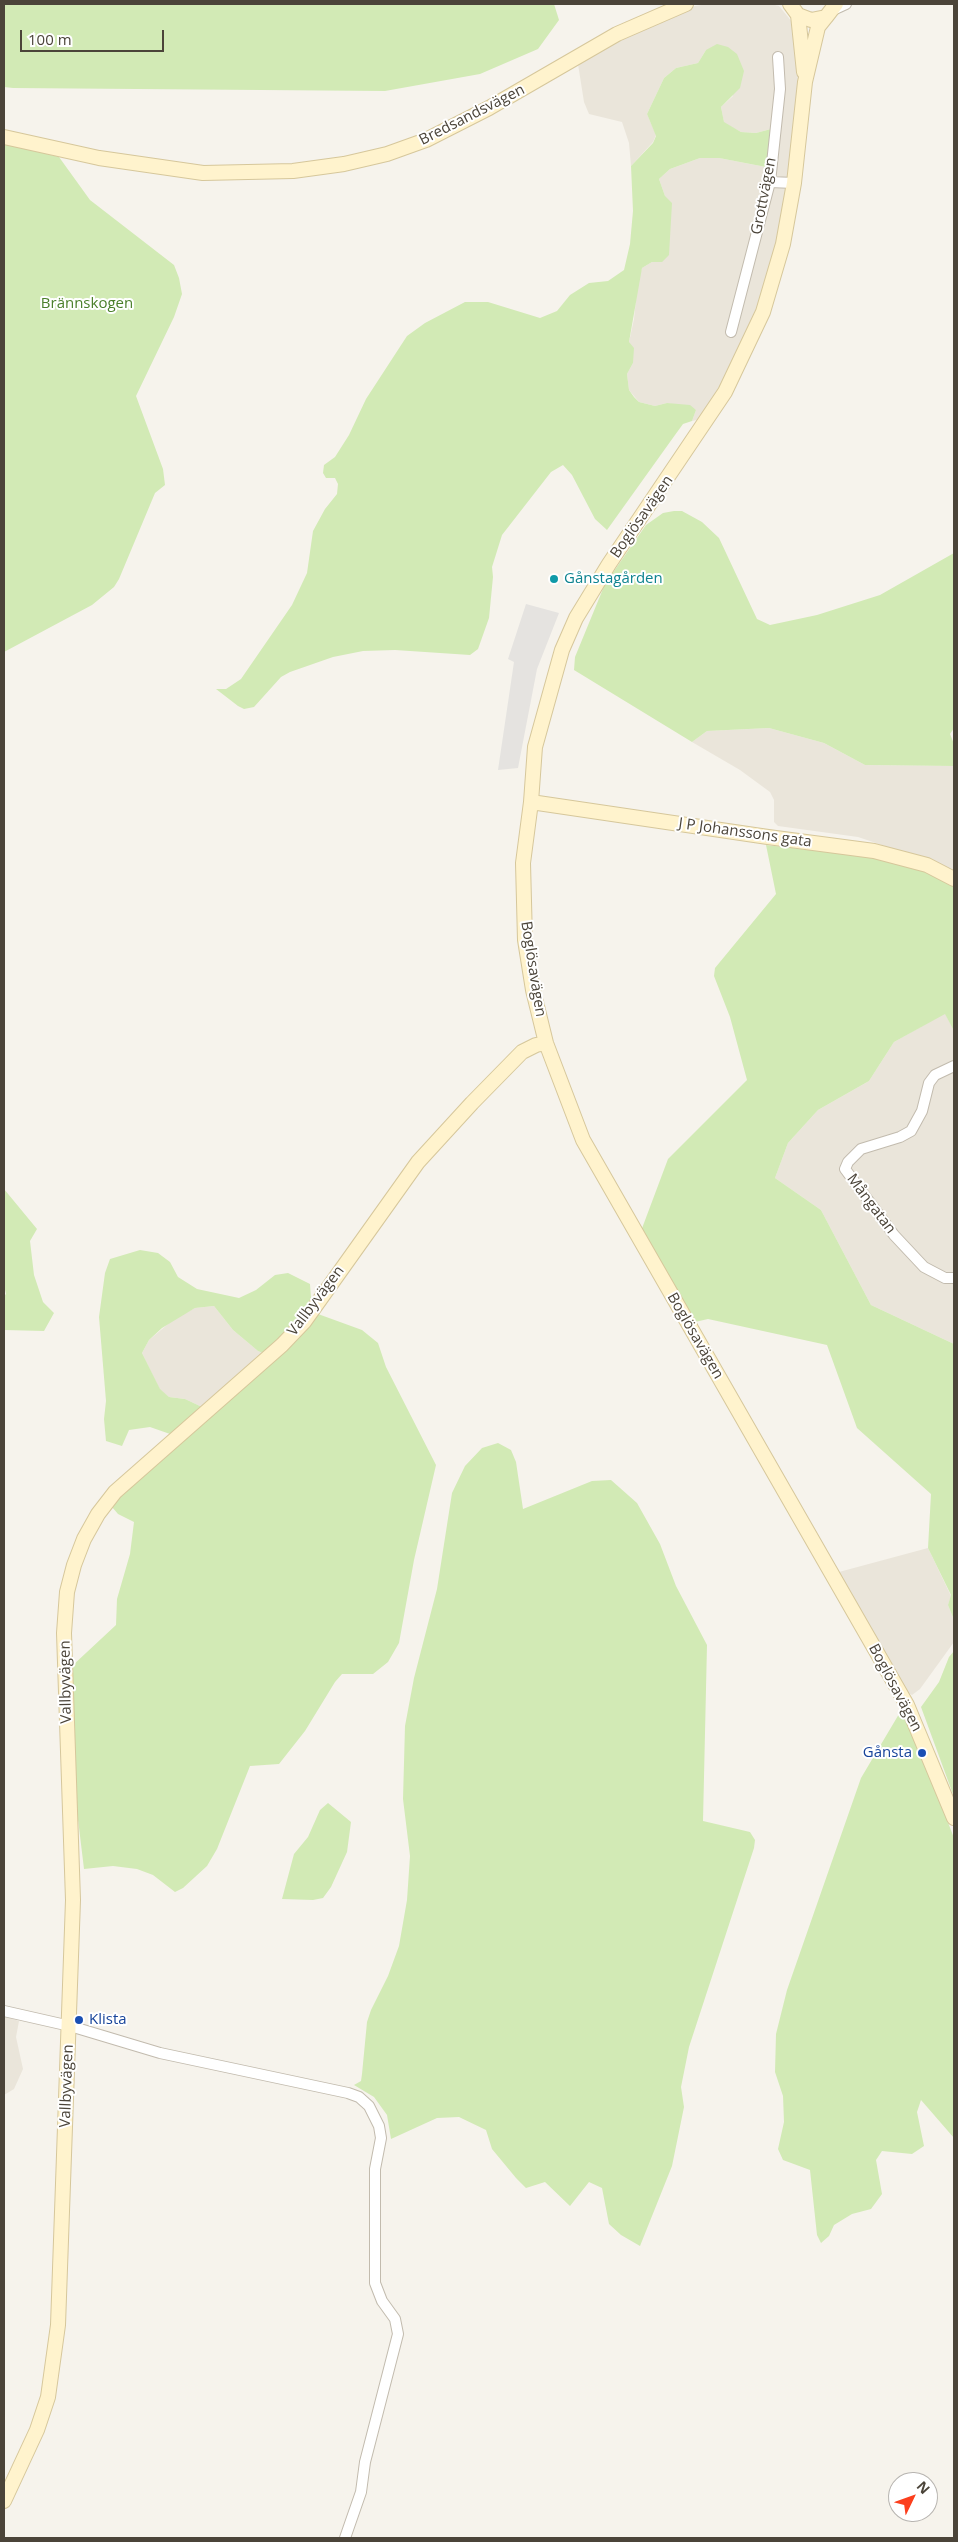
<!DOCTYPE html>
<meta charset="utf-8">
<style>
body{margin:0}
#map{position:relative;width:958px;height:2542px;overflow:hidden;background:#f6f3ec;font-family:"Open Sans",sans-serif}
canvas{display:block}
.frame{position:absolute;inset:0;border:5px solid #4b4439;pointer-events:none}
.north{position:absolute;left:888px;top:2472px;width:50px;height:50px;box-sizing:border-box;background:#fff;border:1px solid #b7b4b0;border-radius:50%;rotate:48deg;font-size:14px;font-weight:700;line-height:20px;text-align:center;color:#4b4439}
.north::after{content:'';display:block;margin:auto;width:18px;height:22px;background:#fc3f1d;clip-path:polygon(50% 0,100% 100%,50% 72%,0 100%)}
.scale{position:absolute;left:20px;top:30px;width:144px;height:22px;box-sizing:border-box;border:2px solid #4b4439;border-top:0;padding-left:6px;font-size:15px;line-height:18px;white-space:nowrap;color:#4b4439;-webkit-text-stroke:4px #fff;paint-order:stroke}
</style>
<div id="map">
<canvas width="958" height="2542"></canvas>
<div class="frame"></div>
<div class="north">N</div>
<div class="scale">100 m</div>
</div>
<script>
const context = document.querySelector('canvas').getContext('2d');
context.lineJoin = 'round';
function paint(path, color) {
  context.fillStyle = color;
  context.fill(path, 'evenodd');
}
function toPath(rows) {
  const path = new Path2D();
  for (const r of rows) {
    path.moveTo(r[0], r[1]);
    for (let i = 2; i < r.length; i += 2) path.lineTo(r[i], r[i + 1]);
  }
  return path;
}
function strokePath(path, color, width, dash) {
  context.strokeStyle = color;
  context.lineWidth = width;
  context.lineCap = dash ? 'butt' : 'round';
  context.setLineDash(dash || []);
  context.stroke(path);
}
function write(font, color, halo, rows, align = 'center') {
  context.font = font + ' "Open Sans",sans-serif';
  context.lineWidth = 4;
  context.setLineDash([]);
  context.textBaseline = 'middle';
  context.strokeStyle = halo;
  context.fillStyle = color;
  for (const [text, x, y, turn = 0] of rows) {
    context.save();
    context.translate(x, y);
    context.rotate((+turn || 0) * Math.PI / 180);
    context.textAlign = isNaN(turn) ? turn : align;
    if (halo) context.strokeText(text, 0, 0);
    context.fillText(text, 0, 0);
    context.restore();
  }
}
const residential = toPath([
 [708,4,771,4,779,6,793,23,799,65,787,201,779,243,757,311,721,388,701,419,692,421,696,410,667,403,655,406,639,402,629,390,627,374,633,363,629,342,634,319,638,280,642,268,652,262,665,196,659,179,670,169,700,158,719,158,766,167,771,129,756,133,741,132,724,123,721,107,733,96,706,50,698,63,676,68,664,78,647,114,656,135,653,142,631,166,629,143,622,122,589,114,584,102,578,64,620,37,695,6],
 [769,728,824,743,865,765,954,766,954,874,930,861,858,837,778,826,774,822,774,800,770,792,740,770,692,742,707,731],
 [945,1013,954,1031,954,1344,871,1305,821,1210,775,1178,788,1143,818,1110,869,1081,894,1042],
 [214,1306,233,1330,258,1351,265,1354,202,1407,185,1399,169,1397,160,1390,142,1353,149,1340,174,1319,195,1308],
 [928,1548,951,1596,948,1605,954,1620,954,1642,920,1689,912,1695,905,1691,839,1572],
 [4,2016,19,2021,16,2037,23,2069,14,2089,4,2095]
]);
const green = toPath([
 [4,4,554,4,559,20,538,49,480,74,385,91,13,88,4,87],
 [717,44,728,47,737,54,744,71,740,88,721,107,724,122,741,132,756,133,771,129,766,167,719,158,700,158,670,169,659,179,665,196,672,203,669,255,662,262,652,262,642,268,629,342,634,348,633,363,627,374,629,390,634,397,639,402,655,406,667,403,690,405,696,410,692,421,683,424,675,435,607,530,595,519,572,475,563,465,551,472,502,535,492,567,493,577,489,618,478,649,470,655,395,650,363,651,333,657,290,672,281,677,254,707,244,709,238,706,216,689,226,689,241,679,292,605,307,573,313,531,325,509,337,494,338,484,335,478,326,478,323,473,324,465,335,457,349,435,366,399,407,336,425,323,465,302,488,302,540,318,557,311,570,295,589,283,608,281,624,270,630,244,633,211,631,166,653,143,656,136,647,114,664,78,676,68,698,63,706,50],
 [4,143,59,157,90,200,174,265,179,278,182,294,174,317,136,396,163,469,165,485,155,493,119,579,114,587,92,605,4,652],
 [674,511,682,511,702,522,719,538,757,619,770,625,817,615,880,595,954,553,954,728,950,734,954,744,954,766,865,765,824,743,769,728,707,731,692,742,574,670,575,657,605,584,646,525,663,513],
 [766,845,872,857,926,871,954,887,954,1031,945,1014,894,1042,869,1081,818,1110,788,1143,775,1178,821,1210,871,1305,954,1344,954,1620,948,1605,951,1595,928,1548,931,1494,857,1428,827,1345,708,1319,695,1322,641,1231,668,1159,747,1080,730,1017,714,976,715,968,776,894],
 [4,1189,37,1229,30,1241,34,1275,43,1302,54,1313,44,1331,4,1330,4,1296,6,1294,4,1285],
 [140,1250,158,1253,170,1262,178,1277,197,1289,239,1298,256,1290,275,1275,288,1273,310,1284,311,1298,301,1316,265,1354,258,1351,233,1330,214,1306,195,1308,162,1328,149,1340,142,1353,160,1389,169,1397,185,1399,202,1407,170,1434,150,1427,129,1430,122,1446,106,1441,104,1419,106,1401,99,1317,105,1273,110,1259],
 [318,1314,362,1330,378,1343,386,1367,436,1465,414,1560,399,1643,388,1662,373,1674,342,1674,335,1682,305,1731,279,1764,250,1766,217,1849,207,1866,183,1888,175,1892,153,1875,137,1869,113,1866,84,1869,77,1811,72,1666,116,1625,117,1599,130,1554,134,1522,118,1514,112,1507,119,1497,252,1381,290,1345],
 [498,1443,511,1450,516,1462,523,1509,592,1481,611,1480,637,1503,660,1544,676,1586,707,1645,703,1821,750,1832,755,1840,754,1848,689,2047,681,2087,684,2107,672,2166,640,2246,621,2235,609,2224,602,2188,589,2182,570,2206,545,2182,526,2188,516,2178,492,2149,486,2130,459,2117,437,2118,391,2139,387,2115,374,2097,354,2085,361,2081,362,2074,367,2022,371,2010,388,1976,399,1946,407,1900,410,1856,403,1799,405,1726,414,1678,437,1589,452,1493,465,1466,482,1448],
 [954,1651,954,1797,921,1707,939,1682,949,1657],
 [902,1709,914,1733,918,1752,930,1776,954,1838,954,2138,921,2100,917,2112,924,2146,912,2154,882,2151,876,2160,882,2194,871,2209,852,2214,834,2225,829,2236,821,2243,817,2235,810,2170,783,2160,778,2149,784,2122,783,2096,775,2072,776,2034,787,1990,861,1778],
 [328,1803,351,1822,347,1852,331,1887,323,1898,313,1900,282,1899,294,1854,308,1837,320,1810]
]);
const parking = toPath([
 [526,604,559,613,537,669,518,768,498,770,514,662,508,659]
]);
const street = toPath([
 [833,10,846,4],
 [770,182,794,183],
 [731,332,770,182,780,89,778,57],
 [954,1066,935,1075,929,1083,922,1111,911,1131,900,1137,861,1149,848,1162,845,1169,894,1235,924,1267,945,1278,954,1278],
 [4,2011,70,2026,160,2053,348,2093,359,2097,369,2106,379,2126,381,2138,375,2169,375,2283,382,2301,395,2319,398,2334,365,2462,361,2492,345,2538]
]);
const secondary = toPath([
 [790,4,798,15,811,20,826,17,836,4],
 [798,15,804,72],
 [826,17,818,27,805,82,794,183,783,244,763,312,725,392,609,564,576,618,562,650,535,747,531,802,523,863,525,940,533,990,546,1043,583,1140,907,1705,954,1818],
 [4,137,99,158,203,173,293,171,344,164,387,154,426,140,489,108,617,34,686,4],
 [531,802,768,837,874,851,927,865,954,879],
 [4,2501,37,2430,48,2397,58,2325,73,1900,64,1633,67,1592,74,1565,84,1539,98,1514,115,1492,282,1345,304,1322,418,1162,472,1103,522,1052,536,1045,546,1043]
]);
const markers = [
 [554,579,5,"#0f9aa8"],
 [922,1753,5,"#1a4fb4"],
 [79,2020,5,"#1a4fb4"]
];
const streetNames = [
 ["Bredsandsvägen",472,115,-27],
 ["Grottvägen",764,196,-79],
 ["Boglösavägen",642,517,-55],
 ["J P Johanssons gata",745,833,8],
 ["Boglösavägen",533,969,81],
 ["Mångatan",871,1204,53],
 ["Vallbyvägen",316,1301,-53],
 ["Boglösavägen",695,1336,60],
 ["Vallbyvägen",66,1682,-91],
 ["Boglösavägen",895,1688,62],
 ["Vallbyvägen",67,2086,-88]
];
const parkNames = [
 ["Brännskogen",87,304]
];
const cultureNames = [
 ["Gånstagården",564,579]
];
const transitNames = [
 ["Gånsta",912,1753],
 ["Klista",89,2020,"left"]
];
paint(residential, '#eae5da');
paint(green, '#d2eab5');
paint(parking, '#e5e3e0');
strokePath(street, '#c2bbae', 12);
strokePath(secondary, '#d6c79b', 16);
strokePath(street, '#fff', 10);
strokePath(secondary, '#fff3cd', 14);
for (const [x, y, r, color] of markers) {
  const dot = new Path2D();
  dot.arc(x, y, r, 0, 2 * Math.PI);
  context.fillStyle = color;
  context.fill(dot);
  strokePath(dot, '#fff', 2);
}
write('15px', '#4b4439', '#fff', streetNames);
write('15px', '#4a7f2a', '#fff', parkNames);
write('15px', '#0d838f', '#fff', cultureNames, 'left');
write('15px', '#164399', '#fff', transitNames, 'right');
</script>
